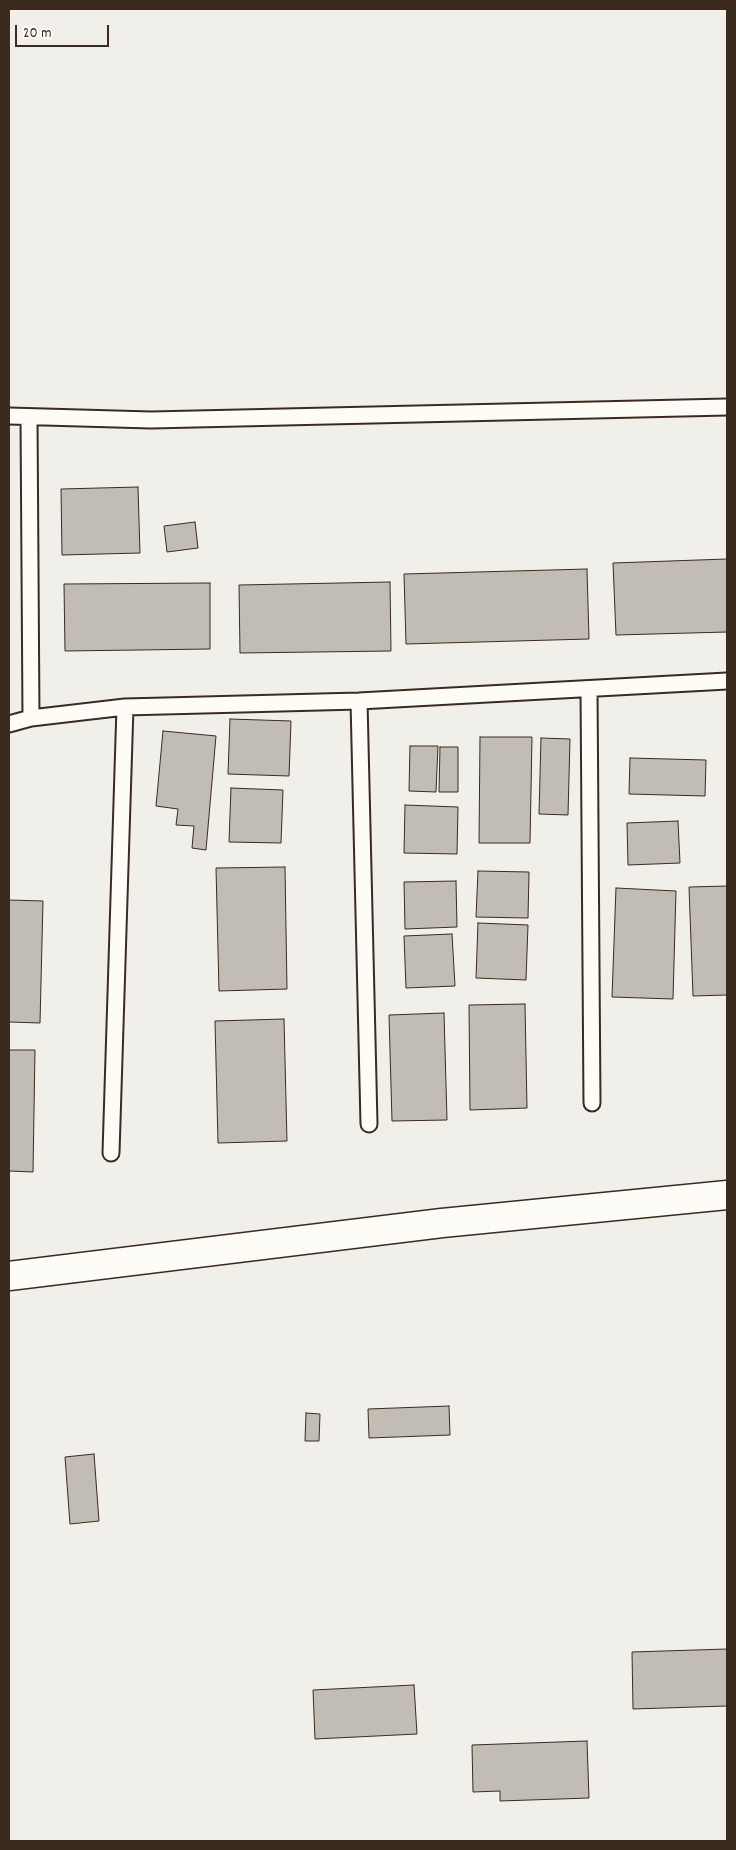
<!DOCTYPE html>
<style>
body{margin:0}
#map{position:relative;width:736px;height:1850px;overflow:hidden;background:#f1efea;font-family:Dekko,sans-serif}
canvas{display:block}
.frame{position:absolute;inset:0;border:10px solid #3b2a1e;pointer-events:none}
.scale{position:absolute;left:15px;top:25px;width:94px;height:22px;box-sizing:border-box;border:2px solid #3b2a1e;border-top:0;padding-left:6px;font-size:15px;line-height:18px;white-space:nowrap;color:#3b2a1e;-webkit-text-stroke:4px #fdfcf7;paint-order:stroke}
</style>
<div id="map">
<canvas width="736" height="1850"></canvas>
<div class="frame"></div>
<div class="scale">20 m</div>
</div>
<script>
const context = document.querySelector('canvas').getContext('2d');
context.lineJoin = 'round';
function paint(path, color) {
  context.fillStyle = color;
  context.fill(path, 'evenodd');
}
function toPath(rows) {
  const path = new Path2D();
  for (const r of rows) {
    path.moveTo(r[0], r[1]);
    for (let i = 2; i < r.length; i += 2) path.lineTo(r[i], r[i + 1]);
  }
  return path;
}
function strokePath(path, color, width, dash) {
  context.strokeStyle = color;
  context.lineWidth = width;
  context.lineCap = dash ? 'butt' : 'round';
  context.setLineDash(dash || []);
  context.stroke(path);
}
const building = toPath([
 [138,487,140,553,62,555,61,489,138,487],
 [195,522,198,548,167,552,164,526,195,522],
 [727,559,727,632,616,635,613,563,727,559],
 [587,569,589,639,406,644,404,574,587,569],
 [390,582,391,651,240,653,239,585,390,582],
 [210,583,210,649,65,651,64,584,210,583],
 [230,719,291,721,289,776,228,774,230,719],
 [163,731,216,736,206,850,192,848,194,826,176,825,178,809,156,806,163,731],
 [480,737,532,737,530,843,479,843,480,737],
 [541,738,570,739,568,815,539,814,541,738],
 [410,746,438,746,436,792,409,791,410,746],
 [440,747,458,747,458,792,439,792,440,747],
 [630,758,706,760,705,796,629,794,630,758],
 [231,788,283,790,281,843,229,842,231,788],
 [405,805,458,807,457,854,404,853,405,805],
 [678,821,680,863,628,865,627,823,678,821],
 [285,867,287,989,219,991,216,868,285,867],
 [478,871,529,872,528,918,476,917,478,871],
 [456,881,457,927,405,929,404,882,456,881],
 [727,886,727,995,693,996,689,887,727,886],
 [616,888,676,891,673,999,612,997,616,888],
 [9,900,43,901,40,1023,9,1022,9,900],
 [478,923,528,925,526,980,476,978,478,923],
 [452,934,455,986,406,988,404,936,452,934],
 [525,1004,527,1108,470,1110,469,1005,525,1004],
 [444,1013,447,1120,392,1121,389,1015,444,1013],
 [284,1019,287,1141,218,1143,215,1021,284,1019],
 [9,1050,35,1050,33,1172,9,1171,9,1050],
 [449,1406,450,1435,369,1438,368,1409,449,1406],
 [306,1413,320,1414,319,1441,305,1441,306,1413],
 [94,1454,99,1521,70,1524,65,1457,94,1454],
 [727,1649,727,1706,633,1709,632,1652,727,1649],
 [414,1685,417,1734,315,1739,313,1690,414,1685],
 [587,1741,589,1798,500,1801,500,1791,473,1792,472,1745,587,1741]
]);
const lane = toPath([
 [9,416,151,420,727,407],
 [29,417,31,718],
 [589,689,592,1103],
 [359,701,369,1124],
 [9,724,31,718,125,707,359,701,727,681],
 [111,1153,125,707]
]);
const street = toPath([
 [9,1276,442,1223,727,1195]
]);
paint(building, '#c1bcb4');
strokePath(building, '#3b2a1e', 1);
strokePath(lane, '#3b2a1e', 19);
strokePath(street, '#3b2a1e', 31);
strokePath(lane, '#fdfcf7', 15);
strokePath(street, '#fdfcf7', 28);
</script>
